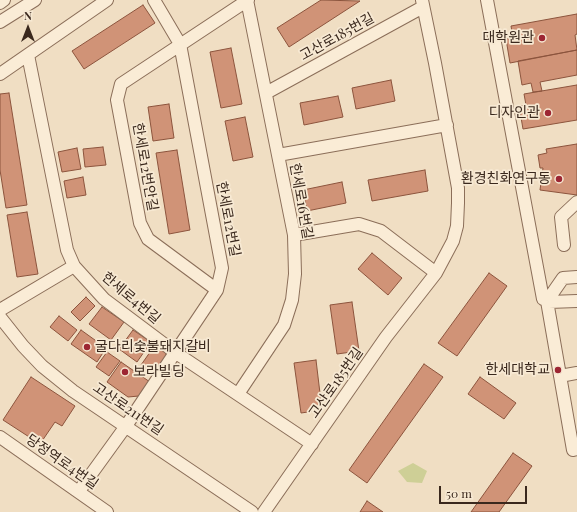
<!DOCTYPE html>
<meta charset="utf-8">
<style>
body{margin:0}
#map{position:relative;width:577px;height:512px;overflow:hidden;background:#f0dec3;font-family:"Playfair Display",serif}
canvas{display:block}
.north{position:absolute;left:8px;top:8px;width:40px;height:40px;-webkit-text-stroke:3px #f7e9d3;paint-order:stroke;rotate:0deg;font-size:11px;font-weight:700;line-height:16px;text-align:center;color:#3a281d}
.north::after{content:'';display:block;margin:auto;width:14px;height:18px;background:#3a281d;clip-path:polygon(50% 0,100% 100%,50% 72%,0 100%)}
.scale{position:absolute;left:439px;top:486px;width:88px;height:18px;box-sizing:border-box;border:2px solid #3a281d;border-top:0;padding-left:5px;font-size:12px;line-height:14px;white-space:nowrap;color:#3a281d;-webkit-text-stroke:3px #f7e9d3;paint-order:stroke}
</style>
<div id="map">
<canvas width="577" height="512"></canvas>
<div class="north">N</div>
<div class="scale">50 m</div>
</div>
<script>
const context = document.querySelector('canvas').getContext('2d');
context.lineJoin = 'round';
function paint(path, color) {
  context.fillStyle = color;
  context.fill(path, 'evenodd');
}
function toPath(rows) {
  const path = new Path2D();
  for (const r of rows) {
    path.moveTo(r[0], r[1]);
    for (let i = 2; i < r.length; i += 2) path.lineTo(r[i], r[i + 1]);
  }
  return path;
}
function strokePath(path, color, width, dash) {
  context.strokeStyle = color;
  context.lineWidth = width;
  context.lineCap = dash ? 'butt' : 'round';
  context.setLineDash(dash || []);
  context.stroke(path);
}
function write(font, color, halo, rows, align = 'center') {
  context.font = font + ' "Playfair Display","Noto Sans KR",serif';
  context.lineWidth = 3.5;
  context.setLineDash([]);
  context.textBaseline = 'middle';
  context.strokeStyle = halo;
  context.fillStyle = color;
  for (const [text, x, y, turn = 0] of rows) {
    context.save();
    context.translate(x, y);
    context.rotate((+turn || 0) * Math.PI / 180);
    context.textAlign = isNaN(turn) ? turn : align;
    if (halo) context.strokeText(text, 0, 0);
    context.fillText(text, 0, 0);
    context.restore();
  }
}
const green = toPath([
 [413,463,427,471,422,483,407,482,398,471]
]);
const building = toPath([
 [321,0,360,1,289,47,277,28,321,0],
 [143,5,155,23,84,69,72,51,143,5],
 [577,14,577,34,575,35,577,50,510,63,506,39,513,38,511,26,577,14],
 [231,48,242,104,221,108,210,52,231,48],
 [577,50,577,75,540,82,542,91,533,92,531,83,522,85,518,61,577,50],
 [391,80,395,101,356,109,352,88,391,80],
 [577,85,577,120,523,129,519,106,526,105,524,94,577,85],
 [9,93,27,205,6,208,0,170,0,94,9,93],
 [338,96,343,117,304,125,300,103,338,96],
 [169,104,174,138,153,141,148,107,169,104],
 [245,117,253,157,233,161,225,121,245,117],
 [577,144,577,195,540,190,543,168,540,168,538,155,547,153,546,149,577,144],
 [103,147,106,165,85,167,83,149,103,147],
 [77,148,81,169,62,172,58,152,77,148],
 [177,150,190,230,169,234,156,153,177,150],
 [425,170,428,191,372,201,368,180,425,170],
 [83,177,86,195,67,198,64,181,83,177],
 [342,182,346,203,307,211,303,190,342,182],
 [27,212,38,274,17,277,7,215,27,212],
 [372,253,402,278,388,295,358,269,372,253],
 [489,273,507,286,457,356,438,343,489,273],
 [86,297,95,306,80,321,71,312,86,297],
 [352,302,359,351,337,354,330,305,352,302],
 [102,307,124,322,111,340,89,324,102,307],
 [59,316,77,330,68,341,50,327,59,316],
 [81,330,106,348,97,362,71,344,81,330],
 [133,330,151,342,137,362,119,349,133,330],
 [155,345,166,352,166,359,155,375,141,365,155,345],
 [107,352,120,361,109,376,96,367,107,352],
 [316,360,322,410,301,413,294,363,316,360],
 [121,362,150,382,139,396,128,397,107,382,121,362],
 [424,364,443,377,367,483,349,470,424,364],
 [31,377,75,406,62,426,55,422,40,444,3,420,31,377],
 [480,377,516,403,504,419,468,394,480,377],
 [513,453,532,466,499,512,471,512,513,453],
 [367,501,383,512,360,512,367,501]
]);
const minor = toPath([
 [487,0,543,299,549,302,577,301],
 [0,3,4,0],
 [0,22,35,0],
 [28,55,67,250,74,266,104,299,176,353,312,444],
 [0,74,107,0],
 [266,93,423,7],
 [278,155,447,125],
 [294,235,359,224,381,231,436,273],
 [564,245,561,217,577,202],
 [577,277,563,278,547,301,573,450,577,449],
 [217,290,148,239,140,223,117,100,121,84,248,0],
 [0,310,74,266],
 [0,317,23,346,42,366,73,391,252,512],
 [560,376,577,373],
 [238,394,284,325,292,300,295,274,294,235,247,0],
 [0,437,107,512],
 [79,491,126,426,217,290,222,268,180,44,154,0],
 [264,512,386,337,436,273,453,241,457,226,458,203,458,188,435,63,422,0]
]);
const markers = [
 [542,38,4,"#9d2633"],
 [548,113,4,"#9d2633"],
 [559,179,4,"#9d2633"],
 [87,347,4,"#9d2633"],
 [558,370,4,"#9d2633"],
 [125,372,4,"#9d2633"]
];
const streetNames = [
 ["고산로185번길",337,37,-29],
 ["한세로12번안길",145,167,80],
 ["한세로16번길",301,201,80],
 ["한세로12번길",228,219,79],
 ["한세로4번길",131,298,40],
 ["고산로185번길",336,383,-55],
 ["고산로211번길",128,409,34],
 ["당정역로4번길",62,462,35]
];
const poiNames = [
 ["대학원관",534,38],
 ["디자인관",540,113],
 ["환경친화연구동",551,179],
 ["굴다리숯불돼지갈비",95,347,"left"],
 ["한세대학교",550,370],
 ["보라빌딩",133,372,"left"]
];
paint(green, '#cecf96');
paint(building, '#d09377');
strokePath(building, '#8c543d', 1);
strokePath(minor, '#8b6e59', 14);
strokePath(minor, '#faecd6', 12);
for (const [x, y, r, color] of markers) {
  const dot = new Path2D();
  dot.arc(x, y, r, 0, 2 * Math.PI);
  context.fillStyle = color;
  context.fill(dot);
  strokePath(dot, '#f7e9d3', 1.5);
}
write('14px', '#3a281d', '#f7e9d3', streetNames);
write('14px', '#3a281d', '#f7e9d3', poiNames, 'right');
</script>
